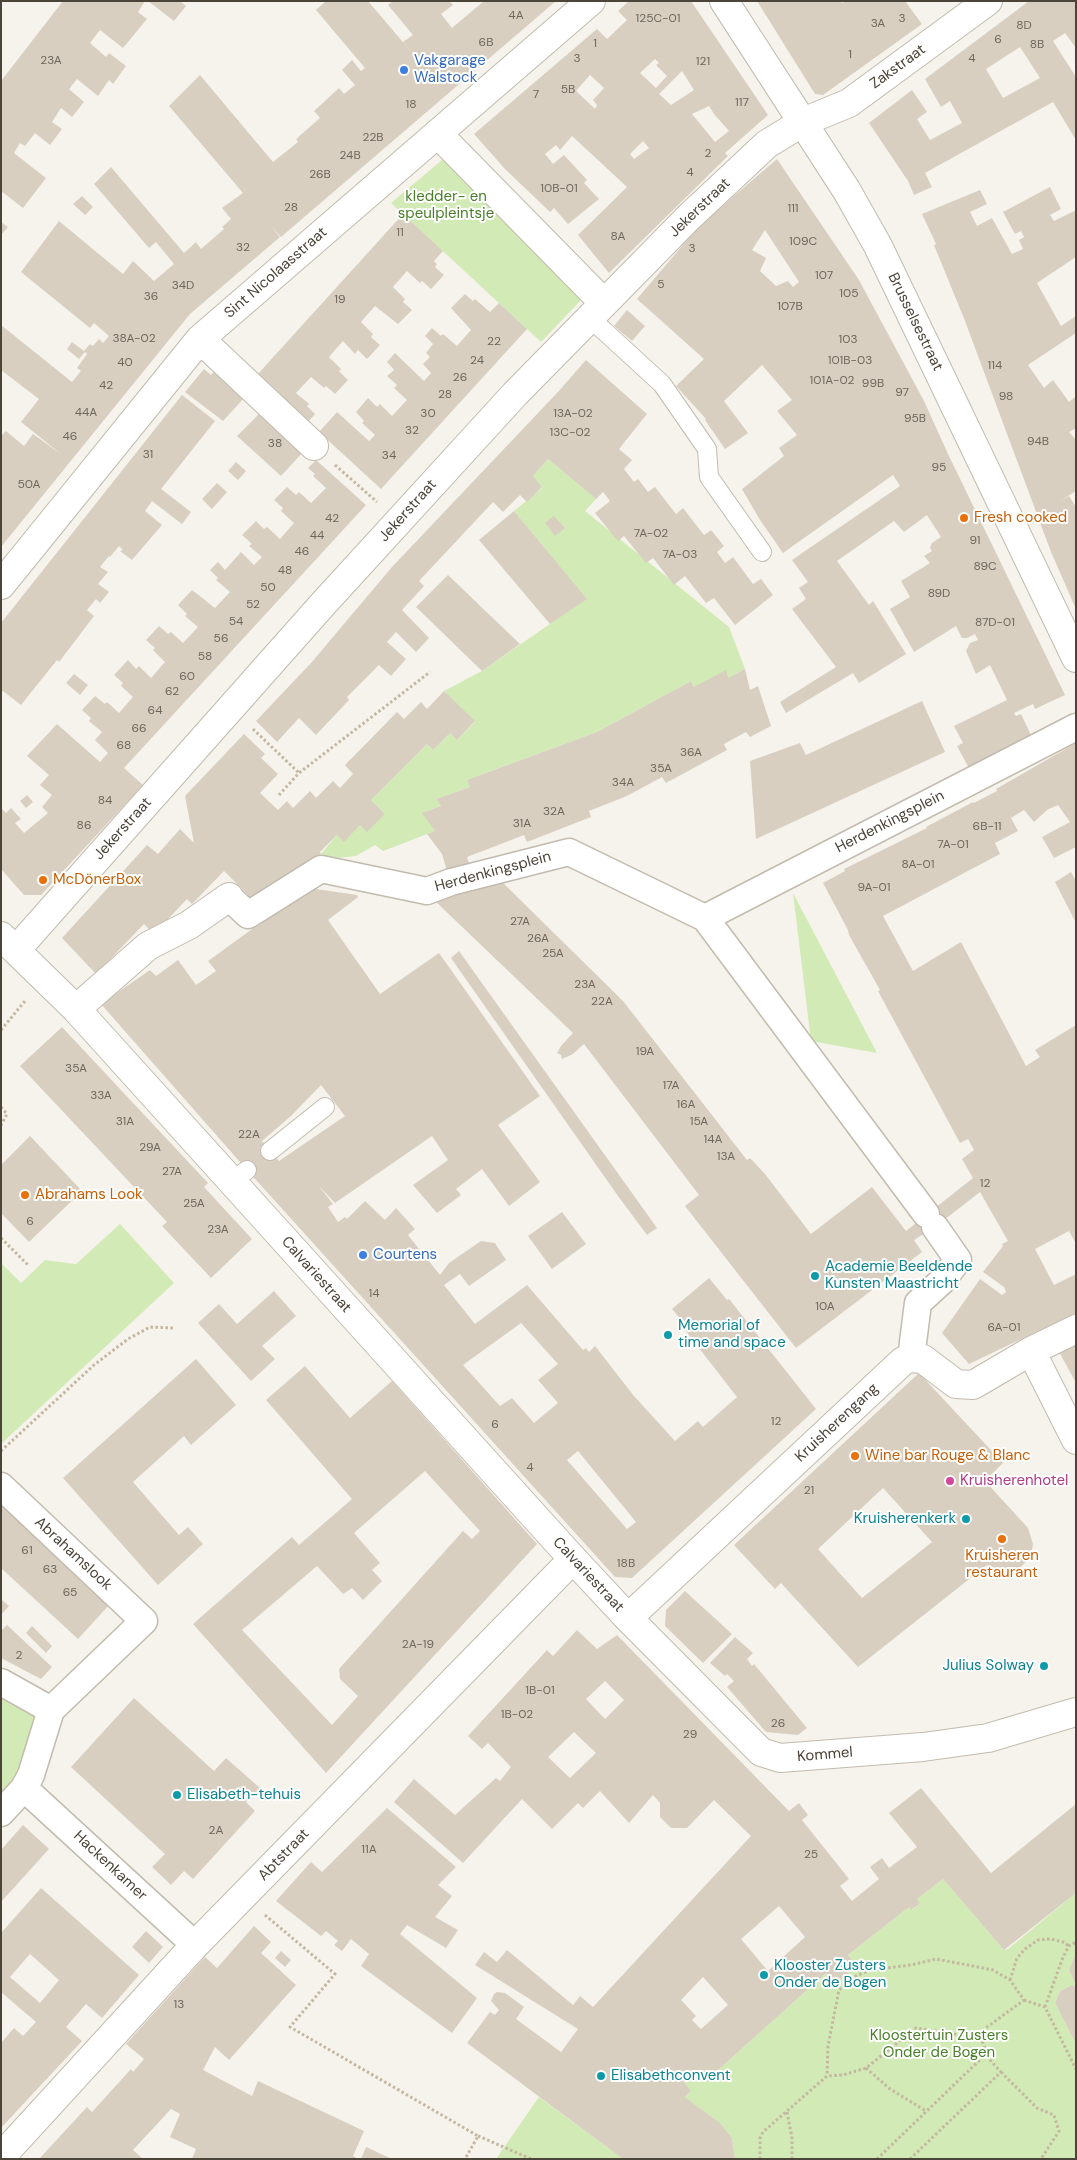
<!DOCTYPE html>
<meta charset="utf-8">
<style>
body{margin:0}
#map{position:relative;width:1077px;height:2160px;overflow:hidden;background:#f6f3ec;font-family:"DM Sans",sans-serif}
canvas{display:block}
.frame{position:absolute;inset:0;border:2px solid #4b4439;pointer-events:none}
</style>
<div id="map">
<canvas width="1077" height="2160"></canvas>
<div class="frame"></div>
</div>
<script>
const context = document.querySelector('canvas').getContext('2d');
context.lineJoin = 'round';
function paint(path, color) {
  context.fillStyle = color;
  context.fill(path, 'evenodd');
}
function toPath(rows) {
  const path = new Path2D();
  for (const r of rows) {
    path.moveTo(r[0], r[1]);
    for (let i = 2; i < r.length; i += 2) path.lineTo(r[i], r[i + 1]);
  }
  return path;
}
function strokePath(path, color, width, dash) {
  context.strokeStyle = color;
  context.lineWidth = width;
  context.lineCap = dash ? 'butt' : 'round';
  context.setLineDash(dash || []);
  context.stroke(path);
}
function write(font, color, halo, rows, align = 'center') {
  context.font = font + ' "DM Sans",sans-serif';
  context.lineWidth = 4;
  context.setLineDash([]);
  context.textBaseline = 'middle';
  context.strokeStyle = halo;
  context.fillStyle = color;
  for (const [text, x, y, turn = 0] of rows) {
    context.save();
    context.translate(x, y);
    context.rotate((+turn || 0) * Math.PI / 180);
    context.textAlign = isNaN(turn) ? turn : align;
    if (halo) context.strokeText(text, 0, 0);
    context.fillText(text, 0, 0);
    context.restore();
  }
}
const green = toPath([
 [448,155,583,298,541,342,391,203],
 [548,459,596,499,585,511,729,627,745,669,728,678,694,687,691,681,597,732,467,780,470,787,436,799,441,806,423,813,435,831,383,851,375,845,356,856,328,859,321,854,337,835,344,841,360,825,385,814,371,800,427,744,433,750,450,733,457,740,475,722,444,691,482,671,586,599,514,511,542,488,533,476],
 [793,893,877,1053,811,1041],
 [120,1224,174,1283,1,1444,1,1263,21,1283,45,1260,76,1264],
 [1,1690,32,1711,35,1719,20,1777,1,1798],
 [943,1879,1004,1950,1008,1949,1076,1893,1076,1954,1069,1970,1076,1986,1072,1985,1060,1991,1055,2003,1076,2044,1076,2159,735,2159,732,2138,720,2123,685,2097,691,2091,684,2083,698,2070,707,2080,826,1973,831,1979,842,1979,851,1971,852,1960,848,1955,909,1907,912,1910,920,1904,917,1899],
 [539,2097,623,2159,496,2159]
]);
const building = toPath([
 [63,1,145,1,138,12,147,19,123,48,100,30,90,43,106,57,109,53,126,66,113,84,109,80,98,96,77,79,69,89,84,102,72,117,61,108,52,122,62,129,50,145,35,133,25,146,20,143,14,153,46,178,23,208,1,191,1,81],
 [148,1,180,1,186,6,174,21],
 [326,1,368,1,435,80,403,42,413,35,388,5,393,1,449,1,453,5,441,14,452,28,484,1,556,1,281,237,270,225,280,237,190,314,1,547,1,436,6,431,24,446,33,434,61,454,21,422,39,399,1,370,1,325,72,382,81,371,77,368,87,354,85,352,79,359,67,349,72,342,84,351,90,344,93,346,99,339,103,343,109,336,94,323,90,328,21,272,59,221,123,274,133,261,154,281,174,264,156,242,149,248,94,184,111,167,184,253,196,242,201,249,224,229,222,227,231,219,222,208,243,193,169,106,200,75,273,162,298,142,296,139,320,118,314,111,339,88,344,94,355,85,342,70,352,60,361,71,365,68,316,10],
 [629,1,691,1,768,115,725,153,728,156,609,273,578,235,627,187,572,136,560,150,556,145,545,154,553,164,564,155,587,180,584,183,599,199,568,224,554,208,550,212,505,169,474,134,597,29,607,39,627,20,618,11],
 [655,59,659,63,656,65,667,76,656,88,640,73],
 [682,71,694,90,671,105,659,94],
 [590,75,604,88,593,100,597,105,595,109,576,91],
 [709,106,714,114,729,131,715,142,692,114],
 [643,141,649,148,634,159,630,154],
 [757,1,841,1,842,3,846,1,905,1,922,24,823,95,815,94],
 [1029,1,1076,1,1076,48,1065,33,1053,41,1076,77,1076,140,1053,102,925,173,932,187,914,195,908,181,869,123,912,90,927,112,917,119,930,140,962,123,950,101,941,107,925,79],
 [1020,47,1040,78,1003,98,986,69],
 [777,159,859,280,924,401,948,454,1065,695,1035,709,1033,704,1014,713,1016,716,1021,714,1033,739,970,770,957,746,963,743,954,726,1007,700,990,665,976,674,966,651,970,643,978,640,975,634,967,638,962,638,956,626,914,652,890,609,910,597,901,581,930,563,924,556,932,551,930,548,932,543,941,537,927,515,904,532,894,521,837,561,869,605,873,601,906,654,859,683,853,673,786,713,780,702,836,667,792,609,806,599,799,588,808,582,792,560,900,486,893,475,783,553,760,520,742,489,784,456,779,448,797,435,777,411,792,400,762,365,724,401,748,433,725,449,705,420,706,419,676,386,704,359,637,299,699,226],
 [765,230,799,282,793,287,788,281,776,286,760,271,766,258,752,250],
 [1050,187,1061,209,1050,215,1054,221,1076,210,1076,257,1037,283,1061,326,1076,316,1076,333,1028,365,1044,388,1053,380,1069,402,1076,396,1076,428,1069,432,1076,440,1076,491,1060,501,1069,496,1076,507,1076,609,1051,552,965,321,934,245,936,244,922,214,980,190,987,204,970,212,977,226,992,218,1012,254,1023,249,1019,240,1024,237,1021,231,1015,234,1003,212],
 [82,196,93,207,85,215,73,204],
 [403,214,443,251,434,261,437,264,435,267,444,275,431,289,422,281,420,283,407,271,393,287,405,299,403,302,412,310,398,324,375,306,367,315,361,322,373,334,371,337,380,345,367,359,358,350,355,354,343,341,335,350,329,357,341,369,339,371,348,380,335,394,326,386,324,388,311,377,296,393,309,404,307,406,315,414,308,422,257,375],
 [1,222,8,227,1,235],
 [465,294,473,301,475,299,490,312,499,303,527,329,381,489,319,432,337,412,369,441,375,435,362,423,364,421,356,412,368,398,377,407,380,404,392,416,407,400,394,388,397,385,387,376,394,370,387,362,395,353,424,381,431,373,423,364,430,357,426,353,433,344,425,336,432,328,441,336,443,334,457,346,471,330,451,308],
 [627,310,645,326,632,341,614,326],
 [586,360,647,414,619,449,632,460,624,469,634,482,638,479,648,492,655,487,676,514,683,508,704,535,711,530,724,546,717,552,725,563,733,557,753,584,761,579,773,595,735,625,714,598,706,603,685,576,674,585,653,558,646,563,624,536,618,541,595,513,610,501,603,492,596,499,548,459,533,476,542,487,527,502,520,495,503,512,493,502,419,581,424,586,402,610,429,638,416,652,396,632,387,642,406,659,391,676,379,665,347,697,349,700,316,735,299,718,277,742,256,721,311,663,392,567,557,393],
 [217,368,246,396,223,421,185,392,204,369,211,375],
 [182,395,215,421,161,489,191,512,182,524,152,501,145,511,162,525,132,560,120,551,123,550,119,546,110,557,109,556,100,567,108,572,98,584,109,592,100,603,96,599,87,610,94,616,59,662,57,660,21,705,3,691,1,693,1,623],
 [262,411,304,451,281,476,237,436],
 [316,460,366,505,124,768,143,785,41,895,24,895,1,869,1,808,6,813,11,808,21,819,15,823,24,833,48,813,42,807,52,795,40,785,49,775,27,756,57,724,100,762,108,753,95,740,102,732,89,721,91,718,82,710,95,696,105,704,107,702,119,713,125,706,133,697,121,686,123,683,114,675,128,660,136,669,139,666,151,678,165,662,153,650,155,648,146,640,159,626,168,634,171,632,183,643,198,627,185,616,187,614,178,605,192,590,215,608,230,592,216,580,218,578,210,570,218,562,225,570,241,552,254,565,262,557,249,546,252,544,242,535,256,521,264,529,267,527,280,539,294,523,281,511,283,508,274,500,287,487,296,495,299,492,311,503,326,488,313,476,315,474,308,468],
 [236,462,246,471,238,480,228,471],
 [217,483,227,492,212,509,202,499],
 [514,511,587,599,550,624,479,540],
 [554,516,565,528,555,536,545,523],
 [448,575,520,644,482,671,416,607],
 [745,669,750,690,758,686,771,726,750,737,746,732,724,744,727,750,666,783,662,777,627,796,589,811,591,817,527,842,524,835,467,857,469,863,447,871,442,854,427,834,435,831,422,813,441,806,436,799,470,787,467,780,597,732,691,681,694,687,726,670,728,678],
 [74,674,88,685,80,695,66,683],
 [444,691,475,721,457,740,450,733,433,750,427,744,371,800,385,814,367,832,360,825,344,842,337,835,320,852,321,854,255,902,224,871,192,904,187,899,154,934,144,924,96,974,62,938,147,845,158,854,180,829,194,843,185,796,244,734,265,754,261,758,278,774,260,793,278,810,287,801,293,808,310,791,316,798,333,781,340,788,353,774,345,765,397,712,404,719,421,702,427,709],
 [922,701,945,752,756,839,750,761,800,743,806,755],
 [1076,743,1076,847,1054,858,1042,837,1070,822,1058,805,1047,810,1034,822,1024,810,1011,818,1018,831,995,843,1000,854,883,916,913,971,961,942,1026,1066,1040,1057,1035,1050,1076,1025,1076,1244,1069,1231,1035,1249,1054,1285,1076,1274,1076,1313,969,1364,942,1333,980,1279,1002,1295,1006,1292,1004,1287,983,1272,1003,1246,1002,1244,1008,1241,980,1192,935,1227,914,1240,922,1252,796,1348,685,1206,699,1195,584,1044,573,1054,562,1059,561,1055,557,1053,561,1046,573,1033,433,899,496,876,623,1001,747,1160,750,1158,765,1174,811,1234,872,1187,906,1231,973,1178,962,1159,974,1150,968,1139,960,1143,878,991,880,990,849,935,848,930,823,883,845,871,844,869,927,828,926,827,973,802,974,803,997,791,996,789],
 [27,795,33,802,26,808,20,801],
 [1071,872,1076,881,1076,923,1055,882],
 [309,888,357,895,358,897,328,920,380,994,439,953,540,1096,498,1125,540,1182,509,1206,482,1169,456,1189,461,1195,437,1213,413,1185,448,1160,432,1136,335,1203,319,1186,333,1204,328,1207,338,1222,345,1217,347,1219,365,1201,385,1220,396,1208,415,1229,408,1235,440,1275,449,1263,481,1241,495,1243,506,1260,469,1286,460,1274,444,1285,475,1324,527,1285,583,1350,586,1348,589,1352,595,1346,634,1396,675,1441,698,1421,703,1427,737,1397,685,1330,688,1328,672,1309,709,1278,727,1300,729,1299,816,1409,632,1578,615,1577,247,1170,101,1004,150,970,156,976,178,960,196,985,216,971,208,961],
 [321,1085,345,1116,279,1161,262,1141,291,1116],
 [521,1323,558,1364,538,1380,558,1403,534,1423,512,1398,500,1406,463,1365],
 [578,1451,636,1522,627,1529,567,1460],
 [459,951,544,1070,657,1228,647,1235,618,1196,451,958],
 [62,1027,208,1183,204,1187,252,1239,211,1278,162,1226,167,1222,20,1066],
 [30,1136,82,1191,29,1242,1,1213,1,1165],
 [562,1212,586,1244,552,1269,528,1236],
 [274,1291,296,1316,262,1346,275,1359,251,1381,198,1323,219,1304,237,1324],
 [1076,1340,1076,1383,1057,1348],
 [196,1359,236,1405,191,1445,184,1436,133,1482,179,1535,188,1527,203,1544,158,1585,63,1478],
 [305,1366,350,1418,392,1381,537,1544,326,1773,193,1624,292,1537,299,1545,352,1499,266,1400],
 [425,1471,480,1531,472,1539,463,1531,339,1669,340,1679,358,1696,332,1725,242,1630,317,1566,343,1594,352,1588,363,1600,382,1581,372,1570,380,1563,354,1533],
 [919,1373,1003,1463,985,1481,1028,1528,1033,1544,1031,1556,1020,1568,1015,1570,1001,1572,987,1565,858,1667,781,1583,775,1589,734,1545],
 [883,1488,932,1542,862,1598,818,1549],
 [1,1503,110,1604,78,1639,1,1568],
 [685,1591,732,1634,703,1663,665,1626,666,1610],
 [1,1599,9,1606,1,1615],
 [7,1625,52,1667,41,1679,1,1658,1,1631],
 [32,1626,52,1646,46,1653,26,1633],
 [577,1630,597,1649,617,1635,789,1811,799,1803,808,1815,802,1820,849,1879,840,1886,852,1901,879,1879,870,1867,882,1858,889,1868,917,1847,889,1813,921,1788,991,1873,1076,1804,1076,1893,1004,1950,943,1879,917,1899,920,1904,911,1910,909,1907,848,1955,852,1960,851,1971,842,1979,831,1979,826,1973,707,2080,698,2070,684,2082,691,2091,685,2097,720,2123,732,2138,735,2159,623,2159,467,2043,490,2012,495,2015,499,2010,491,2001,494,1994,497,1992,505,1993,524,2007,516,2019,561,2052,578,2029,475,1965,484,1952,497,1962,507,1950,573,2005,580,1996,593,2007,751,1836,714,1800,687,1828,671,1828,660,1817,660,1803,653,1795,629,1823,600,1791,583,1808,578,1803,552,1829,522,1799,463,1863,394,1802,414,1779,455,1815,496,1778,500,1781,511,1767,488,1743,482,1749,468,1736,547,1650,553,1656],
 [605,1681,624,1700,605,1719,586,1699],
 [574,1732,596,1753,570,1778,548,1757],
 [779,1906,805,1937,768,1971,741,1939],
 [703,1977,728,2005,701,2029,692,2020,696,2016,681,2000],
 [735,1637,753,1653,747,1659,752,1666,754,1664,807,1728,798,1735,766,1732,727,1687,734,1681,727,1674,725,1676,710,1663],
 [134,1698,214,1771,226,1758,260,1788,246,1802,255,1811,193,1879,184,1871,171,1885,152,1867,165,1854,71,1767],
 [387,1808,456,1867,438,1885,452,1896,435,1917,458,1930,446,1948,407,1925,400,1934,477,1998,452,2033,361,1966,369,1954,351,1939,342,1951,334,1945,338,1941,326,1931,321,1936,276,1901,311,1862,322,1872],
 [23,1825,49,1849,1,1902,1,1850],
 [41,1888,139,1975,102,2018,86,2004,66,2027,82,2041,1,2128,1,2043,14,2028,23,2036,36,2022,1,1992,1,1933],
 [30,1954,59,1980,40,2003,10,1977],
 [254,1926,271,1942,261,1953,296,1985,229,2060,215,2047,203,2070,252,2096,258,2081,364,2131,353,2156,358,2159,192,2159,196,2149,170,2137,180,2114,171,2109,133,2150,143,2159,39,2159,87,2107,92,2112,131,2069,133,2072,144,2059,126,2044,205,1957,217,1968],
 [146,1931,163,1947,149,1963,132,1947],
 [281,1951,291,1960,285,1967,275,1958],
 [1076,1953,1076,1986,1069,1970],
 [1072,1985,1076,1986,1076,2044,1055,2003,1060,1991],
 [366,2147,392,2159,361,2159]
]);
const path = toPath([
 [335,465,377,502],
 [253,729,299,773],
 [279,795,299,773,430,672],
 [1,1030,25,1001],
 [1,1107,7,1114,1,1125],
 [1,1238,29,1266],
 [1,1451,94,1365,128,1339,150,1327,173,1328],
 [265,1915,335,1974,290,2027,478,2136,465,2159],
 [1010,1980,1017,1958,1025,1949,1038,1940,1051,1939,1063,1942,1069,1946],
 [1024,2000,1045,2007,1076,2069],
 [1045,2007,1063,1957,1069,1946,1076,1942],
 [866,2068,890,2089,926,2111],
 [1001,2072,1037,2108,1054,2115,1059,2131,1041,2159],
 [787,2112,792,2138,792,2159],
 [478,2136,531,2159],
 [760,2159,760,2138,763,2132,827,2076,843,2075,866,2068,916,2028,965,2036,979,2033,1024,2000,1010,1980,993,1970,973,1966,936,1959,911,1965,870,1970,856,1976,839,1990,828,2046,827,2076],
 [877,2159,987,2053],
 [910,2159,1001,2072,989,2059,979,2033]
]);
const service = toPath([
 [590,318,662,384,707,449,709,477,762,552],
 [270,1151,325,1107],
 [232,1181,247,1170]
]);
const pedestrian = toPath([
 [229,897,248,915,321,869,427,891,451,882,569,852,705,918],
 [926,1214,705,918,1076,727],
 [911,1358,918,1303,942,1281,958,1260,935,1227],
 [1,1486,144,1621,51,1710],
 [1,1682,51,1710],
 [24,1788,195,1945],
 [1,1813,24,1788,31,1775,51,1710]
]);
const minor = toPath([
 [438,134,604,303],
 [200,339,314,446],
 [1,585,200,339,591,1],
 [16,950,323,604,515,394,689,217,767,144,803,122,849,103,988,1],
 [76,1009,148,946,189,925,229,897],
 [1031,1351,1076,1440],
 [628,1618,903,1361,911,1358,923,1359,956,1384,973,1385,1031,1351,1076,1329],
 [1,2157,195,1945,573,1559]
]);
const tertiary = toPath([
 [724,1,847,191,878,246,1076,658],
 [1,936,76,1009,573,1559,628,1618,761,1752,780,1758,923,1747,988,1738,1076,1712]
]);
const markers = [
 [404,70,5,"#3f7fe0"],
 [964,518,5,"#e8710a"],
 [43,880,5,"#e8710a"],
 [25,1195,5,"#e8710a"],
 [363,1255,5,"#3f7fe0"],
 [815,1276,5,"#0f9aa8"],
 [668,1335,5,"#0f9aa8"],
 [855,1456,5,"#e8710a"],
 [950,1481,5,"#d1479c"],
 [966,1519,5,"#0f9aa8"],
 [1002,1539,5,"#e8710a"],
 [1044,1666,5,"#0f9aa8"],
 [177,1795,5,"#0f9aa8"],
 [764,1975,5,"#0f9aa8"],
 [601,2076,5,"#0f9aa8"]
];
const numberNames = [
 ["4A",516,16],
 ["125C-01",658,19],
 ["3",902,19],
 ["3A",878,24],
 ["8D",1024,26],
 ["6",998,40],
 ["6B",486,43],
 ["1",595,44],
 ["8B",1037,45],
 ["1",850,55],
 ["3",577,59],
 ["4",972,59],
 ["23A",51,61],
 ["121",703,62],
 ["5B",568,90],
 ["7",536,95],
 ["117",742,103],
 ["18",411,105],
 ["22B",373,138],
 ["2",708,154],
 ["24B",350,156],
 ["4",690,173],
 ["26B",320,175],
 ["10B-01",559,189],
 ["28",291,208],
 ["111",793,209],
 ["11",400,233],
 ["8A",618,237],
 ["109C",803,242],
 ["32",243,248],
 ["3",692,249],
 ["107",824,276],
 ["5",661,285],
 ["34D",183,286],
 ["105",849,294],
 ["36",151,297],
 ["19",340,300],
 ["107B",790,307],
 ["38A-02",134,339],
 ["103",848,340],
 ["22",494,342],
 ["24",477,361],
 ["101B-03",850,361],
 ["40",125,363],
 ["114",995,366],
 ["26",460,378],
 ["101A-02",832,381],
 ["99B",873,384],
 ["42",106,386],
 ["97",902,393],
 ["28",445,395],
 ["98",1006,397],
 ["44A",86,413],
 ["30",428,414],
 ["13A-02",573,414],
 ["95B",915,419],
 ["32",412,431],
 ["13C-02",570,433],
 ["46",70,437],
 ["94B",1038,442],
 ["38",275,444],
 ["31",148,455],
 ["34",389,456],
 ["95",939,468],
 ["50A",29,485],
 ["42",332,519],
 ["7A-02",651,534],
 ["44",317,536],
 ["91",975,541],
 ["46",302,552],
 ["7A-03",680,555],
 ["89C",985,567],
 ["48",285,571],
 ["50",268,588],
 ["89D",939,594],
 ["52",253,605],
 ["54",236,622],
 ["87D-01",995,623],
 ["56",221,639],
 ["58",205,657],
 ["60",187,677],
 ["62",172,692],
 ["64",155,711],
 ["66",139,729],
 ["68",124,746],
 ["36A",691,753],
 ["35A",661,769],
 ["34A",623,783],
 ["84",105,801],
 ["32A",554,812],
 ["31A",522,824],
 ["86",84,826],
 ["6B-11",987,827],
 ["7A-01",953,845],
 ["8A-01",918,865],
 ["9A-01",874,888],
 ["27A",520,922],
 ["26A",538,939],
 ["25A",553,954],
 ["23A",585,985],
 ["22A",602,1002],
 ["19A",645,1052],
 ["35A",76,1069],
 ["17A",671,1086],
 ["33A",101,1096],
 ["16A",686,1105],
 ["31A",125,1122],
 ["15A",699,1122],
 ["22A",249,1135],
 ["14A",713,1140],
 ["29A",150,1148],
 ["13A",726,1157],
 ["27A",172,1172],
 ["12",985,1184],
 ["25A",194,1204],
 ["6",30,1222],
 ["23A",218,1230],
 ["14",374,1294],
 ["10A",825,1307],
 ["6A-01",1004,1328],
 ["12",776,1422],
 ["6",495,1425],
 ["4",530,1468],
 ["21",809,1491],
 ["61",27,1551],
 ["18B",626,1564],
 ["63",50,1570],
 ["65",70,1593],
 ["2A-19",418,1645],
 ["2",19,1656],
 ["1B-01",540,1691],
 ["1B-02",517,1715],
 ["26",778,1724],
 ["29",690,1735],
 ["2A",216,1831],
 ["11A",369,1850],
 ["25",811,1855],
 ["13",179,2005]
];
const shopNames = [
 ["Vakgarage",414,61],
 ["Walstock",414,78],
 ["Courtens",373,1255]
];
const streetNames = [
 ["Zakstraat",898,67,-36],
 ["Jekerstraat",700,208,-44],
 ["Sint Nicolaasstraat",276,273,-41],
 ["Brusselsestraat",915,322,64],
 ["Jekerstraat",408,511,-48],
 ["Herdenkingsplein",890,822,-27],
 ["Jekerstraat",123,829,-48],
 ["Herdenkingsplein",493,872,-15],
 ["Calvariestraat",316,1275,48],
 ["Kruisherengang",837,1423,-43],
 ["Abrahamslook",73,1554,43],
 ["Calvariestraat",588,1575,47],
 ["Kommel",825,1755,-5],
 ["Abtstraat",284,1855,-46],
 ["Hackenkamer",110,1866,43]
];
const parkNames = [
 ["kledder- en",446,197],
 ["speulpleintsje",446,214],
 ["Kloostertuin Zusters",939,2036],
 ["Onder de Bogen",939,2053]
];
const foodNames = [
 ["Fresh cooked",974,518],
 ["McDönerBox",53,880],
 ["Abrahams Look",35,1195],
 ["Wine bar Rouge & Blanc",865,1456],
 ["Kruisheren",1002,1556,"center"],
 ["restaurant",1002,1573,"center"]
];
const cultureNames = [
 ["Academie Beeldende",825,1267],
 ["Kunsten Maastricht",825,1284],
 ["Memorial of",678,1326],
 ["time and space",678,1343],
 ["Kruisherenkerk",956,1519,"right"],
 ["Julius Solway",1034,1666,"right"],
 ["Elisabeth-tehuis",187,1795],
 ["Klooster Zusters",774,1966],
 ["Onder de Bogen",774,1983],
 ["Elisabethconvent",611,2076]
];
const hotelNames = [
 ["Kruisherenhotel",960,1481]
];
paint(green, '#d2eab5');
paint(building, '#d8cfc1');
strokePath(service, '#c2bbae', 20);
strokePath(pedestrian, '#c2bbae', 29);
strokePath(minor, '#c2bbae', 30);
strokePath(tertiary, '#c2bbae', 30);
strokePath(path, '#c4b79f', 3, [2.5, 2.5]);
strokePath(service, '#fff', 18);
strokePath(pedestrian, '#fff', 26);
strokePath(minor, '#fff', 28);
strokePath(tertiary, '#fff', 28);
for (const [x, y, r, color] of markers) {
  const dot = new Path2D();
  dot.arc(x, y, r, 0, 2 * Math.PI);
  context.fillStyle = color;
  context.fill(dot);
  strokePath(dot, '#fff', 2);
}
write('12px', '#6e675b', null, numberNames);
write('15px', '#366cbe', '#fff', shopNames, 'left');
write('15px', '#4b4439', '#fff', streetNames);
write('15px', '#4a7f2a', '#fff', parkNames);
write('15px', '#c56008', '#fff', foodNames, 'left');
write('15px', '#0d838f', '#fff', cultureNames, 'left');
write('15px', '#b23c85', '#fff', hotelNames, 'left');
</script>
